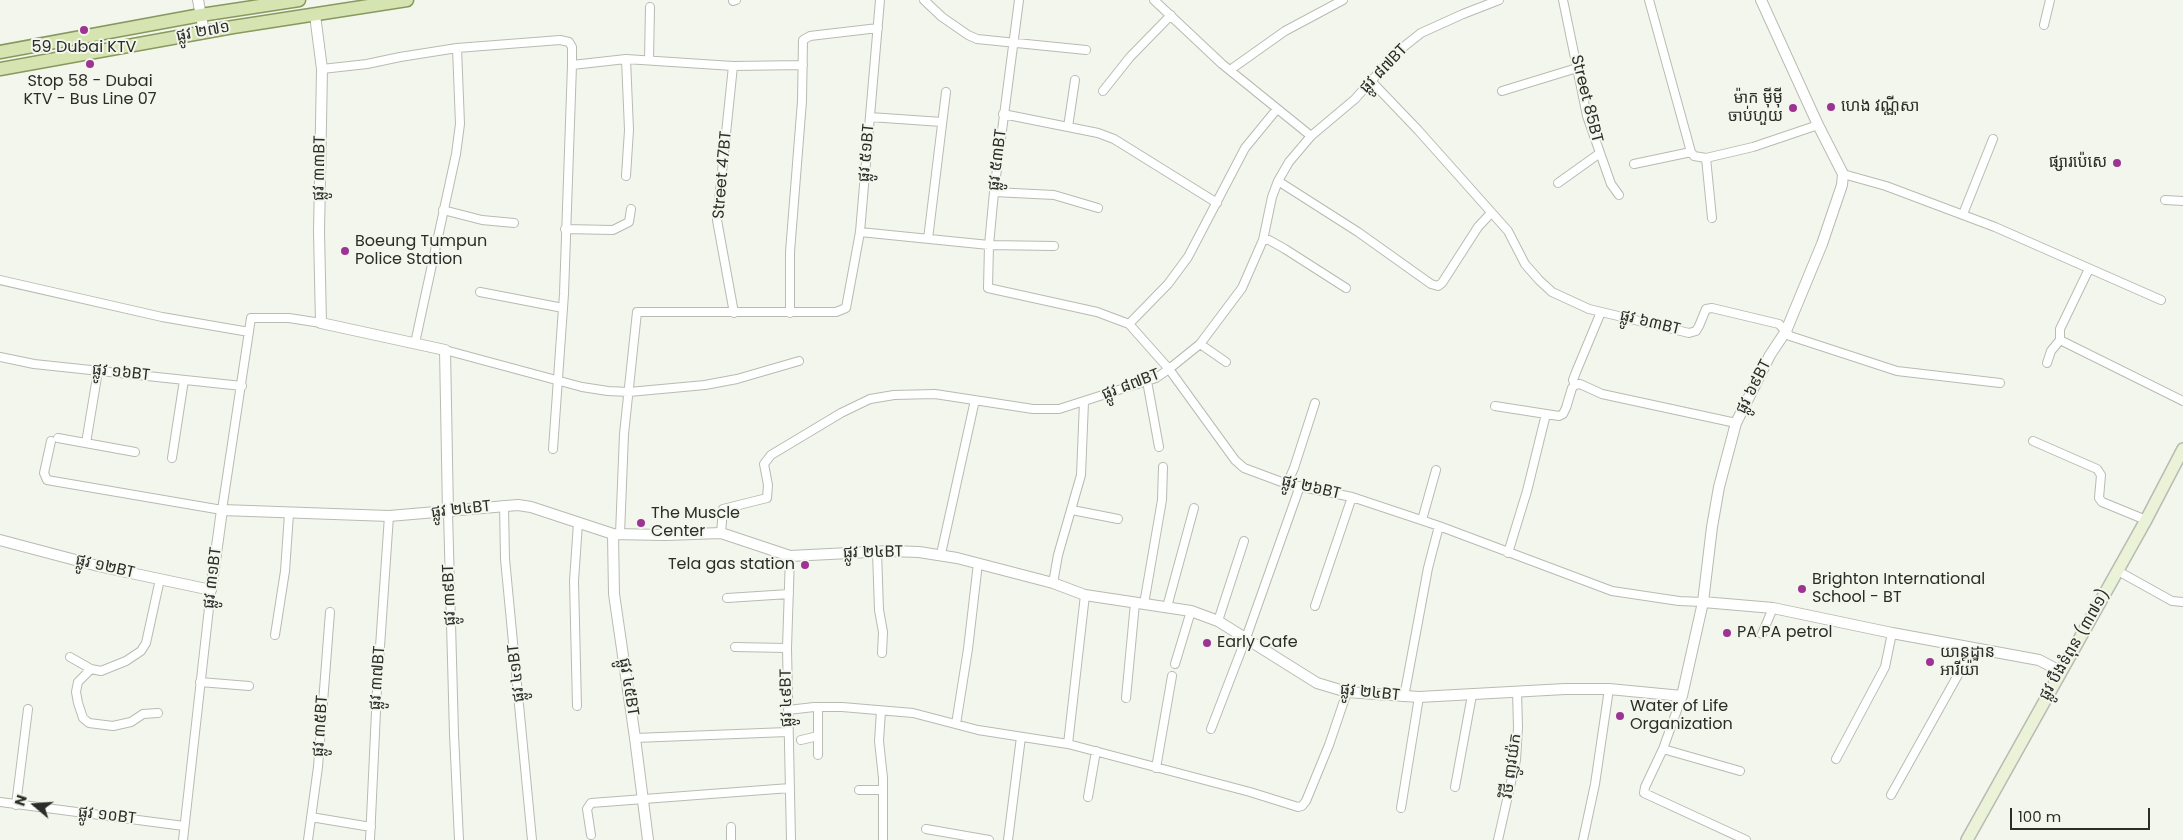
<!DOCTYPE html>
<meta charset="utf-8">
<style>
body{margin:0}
#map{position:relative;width:2183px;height:840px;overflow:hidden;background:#f2f6ec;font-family:Poppins,sans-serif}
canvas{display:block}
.north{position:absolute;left:10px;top:780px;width:50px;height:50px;-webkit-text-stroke:4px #f2f6ec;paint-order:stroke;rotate:288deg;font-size:14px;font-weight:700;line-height:20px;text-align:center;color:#2c2d29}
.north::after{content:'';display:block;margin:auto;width:18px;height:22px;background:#2c2d29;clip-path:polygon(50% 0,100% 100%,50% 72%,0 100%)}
.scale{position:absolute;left:2010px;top:808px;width:140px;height:22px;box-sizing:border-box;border:2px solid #2c2d29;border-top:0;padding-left:6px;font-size:15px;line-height:18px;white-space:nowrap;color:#2c2d29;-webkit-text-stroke:4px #f2f6ec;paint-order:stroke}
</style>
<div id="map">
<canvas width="2183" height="840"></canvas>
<div class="north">N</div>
<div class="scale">100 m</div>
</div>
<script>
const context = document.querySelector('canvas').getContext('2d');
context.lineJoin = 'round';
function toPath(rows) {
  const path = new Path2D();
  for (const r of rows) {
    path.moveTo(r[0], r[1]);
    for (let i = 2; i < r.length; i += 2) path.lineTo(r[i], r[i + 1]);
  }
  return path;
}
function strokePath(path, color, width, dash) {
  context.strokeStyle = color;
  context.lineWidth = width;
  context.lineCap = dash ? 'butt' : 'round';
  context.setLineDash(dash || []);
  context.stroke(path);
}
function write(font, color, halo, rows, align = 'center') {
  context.font = font + ' Poppins,"Noto Sans Khmer",sans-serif';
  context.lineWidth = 4;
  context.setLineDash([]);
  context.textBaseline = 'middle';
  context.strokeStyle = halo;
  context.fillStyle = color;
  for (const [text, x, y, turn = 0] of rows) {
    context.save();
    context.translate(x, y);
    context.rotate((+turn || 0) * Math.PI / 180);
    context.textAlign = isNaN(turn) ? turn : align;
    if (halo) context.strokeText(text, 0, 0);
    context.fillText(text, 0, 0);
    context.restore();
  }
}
const minor = toPath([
 [924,0,942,17,968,35,977,39,1086,50],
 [1019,0,994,192,989,245,988,288,1097,312,1129,324,1169,369,1235,460,1244,468,1287,484,1352,497,1439,526,1612,591,1679,601,1703,602],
 [1154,0,1222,64,1311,136],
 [1563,0,1587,116,1611,184,1619,195],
 [1649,0,1691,152,1694,156,1706,158,1753,147,1818,125],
 [733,1,736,0],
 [2044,25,2050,0],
 [626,59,629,130,626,176],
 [649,60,650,7],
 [572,65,626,59,733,66,803,65],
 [733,66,717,220,734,313],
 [322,69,367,64,400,57,457,48,560,40,569,42,572,47,572,65,564,294,553,449],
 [1230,70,1285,31,1343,0],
 [1372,82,1418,130,1508,231,1525,264,1539,280,1552,292,1589,309,1689,333,1696,331,1699,326,1706,309,1712,308,1779,324,1790,336,1897,371,2000,383],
 [1103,91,1130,57,1171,15],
 [1502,91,1577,68],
 [1003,114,1098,133,1114,139,1217,203],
 [870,117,942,122],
 [1068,127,1075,80],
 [1706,158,1712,218],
 [1634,164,1691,152],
 [1843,174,1886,186,1995,227,2161,300],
 [1278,181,1358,232,1431,284,1438,286,1442,283,1478,227,1491,213],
 [1558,183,1600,153],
 [994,192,1054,195,1098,208],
 [2165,200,2183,201],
 [443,210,482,220,514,223],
 [1963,214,1993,139],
 [565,229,613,230,629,222,631,209],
 [860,232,989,245,1054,246],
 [928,239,946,92],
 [1263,240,1269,240,1285,249,1346,288],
 [0,280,162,317,249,332],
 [480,292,563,308],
 [790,313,790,252,802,101,803,40,810,36,878,28],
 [1129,324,1168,284,1188,257,1245,148,1277,109],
 [2060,340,2183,401],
 [415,343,456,154,460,124,457,48],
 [1200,344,1226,362],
 [445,350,582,387,608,391,629,392,705,385,737,379,799,361],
 [0,357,34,364,242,386],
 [2047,363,2051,351,2060,340,2060,329,2089,269],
 [1147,381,1159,447],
 [1575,385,1573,380,1576,372,1601,312],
 [1495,406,1559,416,1563,414,1566,408,1572,388,1575,385,1580,384,1602,394,1736,423],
 [58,438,135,452],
 [51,441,44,473,47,480,222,510,251,318,289,318,321,323],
 [2033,441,2097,469,2101,475,2099,498,2102,502,2146,520],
 [86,443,98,371],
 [172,458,184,380],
 [1287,484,1294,468,1315,403],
 [504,505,505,559,532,840],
 [1072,510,1118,519],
 [448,512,454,734,459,840],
 [1422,520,1436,470],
 [721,533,723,509,767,498,768,485,764,464,771,455,841,413,870,399,894,395,935,394,1033,409,1059,409,1156,378,1169,369,1200,344,1242,288,1263,240,1272,197,1278,181,1289,162,1311,136,1355,99,1397,52,1421,33,1463,14,1499,0],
 [620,534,624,434,637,312,836,312,846,308,860,232,880,0],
 [877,552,879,610,883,632,882,653],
 [1508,553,1527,491,1546,414],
 [941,554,975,400],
 [790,556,787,648,791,840],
 [2118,571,2172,601,2183,602],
 [1053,583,1058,555,1081,475,1084,402],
 [727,598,789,594],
 [1144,604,1162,500,1163,467],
 [1315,606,1352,497],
 [1167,607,1194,508],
 [1218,621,1244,541],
 [1762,634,1773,608],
 [275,635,285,571,289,514],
 [735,647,787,648],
 [70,657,91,669,101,671,126,661,141,651,146,643,160,579],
 [1175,664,1191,611],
 [91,669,78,682,76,692,78,703,83,718,89,723,113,726,131,722,143,714,158,713],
 [200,682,249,686],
 [1682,696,1663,749,1645,787,1644,793,1746,840],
 [1404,697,1428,568,1439,526],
 [1126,698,1135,603],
 [577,706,574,581,578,523],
 [818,707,818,755],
 [788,710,814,707,842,707,913,713,978,730,1068,744,1250,792,1298,807,1302,806,1306,801,1329,745,1347,692],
 [881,711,879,741,883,778,883,840],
 [956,724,968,649,978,563],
 [1211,729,1246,638,1300,486],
 [635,738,787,732],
 [801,740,818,736],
 [1068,744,1085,595],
 [1663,749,1740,771],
 [1836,759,1885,667,1892,633],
 [1156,768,1172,676],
 [1455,787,1472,695],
 [859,790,883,790],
 [1891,795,1973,648],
 [1088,797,1096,751],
 [0,802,184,826],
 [16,805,28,709],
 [1401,808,1419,697],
 [311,817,371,827],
 [926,829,989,840],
 [591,835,587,809,591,803,790,788],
 [183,840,211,590],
 [308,840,318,767,330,612],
 [370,840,377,690,389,516],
 [731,840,731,827],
 [1008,840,1021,737],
 [1498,840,1516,760,1518,727,1517,692],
 [1583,840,1595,784,1609,689]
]);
const tertiary = toPath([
 [198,0,204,32],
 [315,15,322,69,319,232,321,323,445,350,448,512],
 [613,534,614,594,635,738,648,840],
 [0,540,98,566,211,590,222,510,389,516,518,505,531,507,613,534,665,535,721,533,790,556,889,551,919,552,957,558,1053,583,1085,595,1191,611,1218,621,1317,683,1347,692,1419,697,1565,689,1609,689,1682,696,1703,602,1712,527,1719,487,1736,423,1770,355,1786,331,1822,244,1842,185,1843,174,1818,125,1761,0],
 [1703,602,1773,608,1892,633,2039,660,2060,671]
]);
const secondary = toPath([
 [1967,840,2146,520,2183,449]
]);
const primary = toPath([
 [0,52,201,15,299,0],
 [0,69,233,27,407,0]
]);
const markers = [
 [84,30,5,"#9e3394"],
 [90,64,5,"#9e3394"],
 [1831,107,5,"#9e3394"],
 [1793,108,5,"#9e3394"],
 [2117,163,5,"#9e3394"],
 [345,251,5,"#9e3394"],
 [641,523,5,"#9e3394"],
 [805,565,5,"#9e3394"],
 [1802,589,5,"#9e3394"],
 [1727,633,5,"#9e3394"],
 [1207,643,5,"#9e3394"],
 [1930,662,5,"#9e3394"],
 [1620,716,5,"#9e3394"]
];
const streetNames = [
 ["ផ្លូវ ២៧១",203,32,-10],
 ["ផ្លូវ ៨៧BT",1384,69,-46],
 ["Street 85BT",1586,99,76],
 ["ផ្លូវ ៥១BT",867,153,-85],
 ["ផ្លូវ ៥៣BT",998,160,-83],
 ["ផ្លូវ ៣៣BT",320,168,-89],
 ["Street 47BT",723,175,-85],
 ["ផ្លូវ ៦៣BT",1650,323,14],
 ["ផ្លូវ ១៦BT",121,373,6],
 ["ផ្លូវ ៨៧BT",1131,385,-21],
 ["ផ្លូវ ៦៩BT",1754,387,-63],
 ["ផ្លូវ ២៦BT",1311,488,13],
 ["ផ្លូវ ២៤BT",461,510,-6],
 ["ផ្លូវ ២៤BT",873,553,-1],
 ["ផ្លូវ ១២BT",105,567,13],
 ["ផ្លូវ ៣១BT",213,578,-83],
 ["ផ្លូវ ៣៩BT",450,595,-92],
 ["ផ្លូវ បឹងទំពុន (៣៧១)",2075,645,-60],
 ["ផ្លូវ ៤១BT",517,673,-96],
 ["ផ្លូវ ៣៧BT",378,678,-86],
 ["ផ្លូវ ៤៥BT",628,687,81],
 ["ផ្លូវ ២៤BT",1370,693,6],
 ["ផ្លូវ ៤៩BT",787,698,-91],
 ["ផ្លូវ ៣៥BT",321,726,-86],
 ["វិថី ញូវយ៉ក",1512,766,-82],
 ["ផ្លូវ ១០BT",107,816,7]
];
const poiNames = [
 ["59 Dubai KTV",84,48,"center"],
 ["Stop 58 - Dubai",90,82,"center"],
 ["KTV - Bus Line 07",90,100,"center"],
 ["ម៉ាក ម៉ីម៉ី",1783,99,"right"],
 ["ចាប់ហួយ",1783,117,"right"],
 ["ហេង វណ្ណីសា",1841,107],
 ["ផ្សារប៉េសេ",2107,163,"right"],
 ["Boeung Tumpun",355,242],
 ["Police Station",355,260],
 ["The Muscle",651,514],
 ["Center",651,532],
 ["Tela gas station",795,565,"right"],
 ["Brighton International",1812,580],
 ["School - BT",1812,598],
 ["PA PA petrol",1737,633],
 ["Early Cafe",1217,643],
 ["យាន្ដដ្ឋាន",1940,653],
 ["អារីយ៉ា",1940,671],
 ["Water of Life",1630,707],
 ["Organization",1630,725]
];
strokePath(minor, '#b8bbb2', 10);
strokePath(tertiary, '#b8bbb2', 12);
strokePath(secondary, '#b8bbb2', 14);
strokePath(primary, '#88985e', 15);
strokePath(minor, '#fff', 8);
strokePath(tertiary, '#fff', 10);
strokePath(secondary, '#eaf2d7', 11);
strokePath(primary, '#d5e4b0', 12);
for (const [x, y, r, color] of markers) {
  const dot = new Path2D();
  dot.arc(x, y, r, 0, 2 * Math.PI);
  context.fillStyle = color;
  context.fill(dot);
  strokePath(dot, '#f2f6ec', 2);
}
write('16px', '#2c2d29', '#f2f6ec', streetNames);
write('16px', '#2c2d29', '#f2f6ec', poiNames, 'left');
</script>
